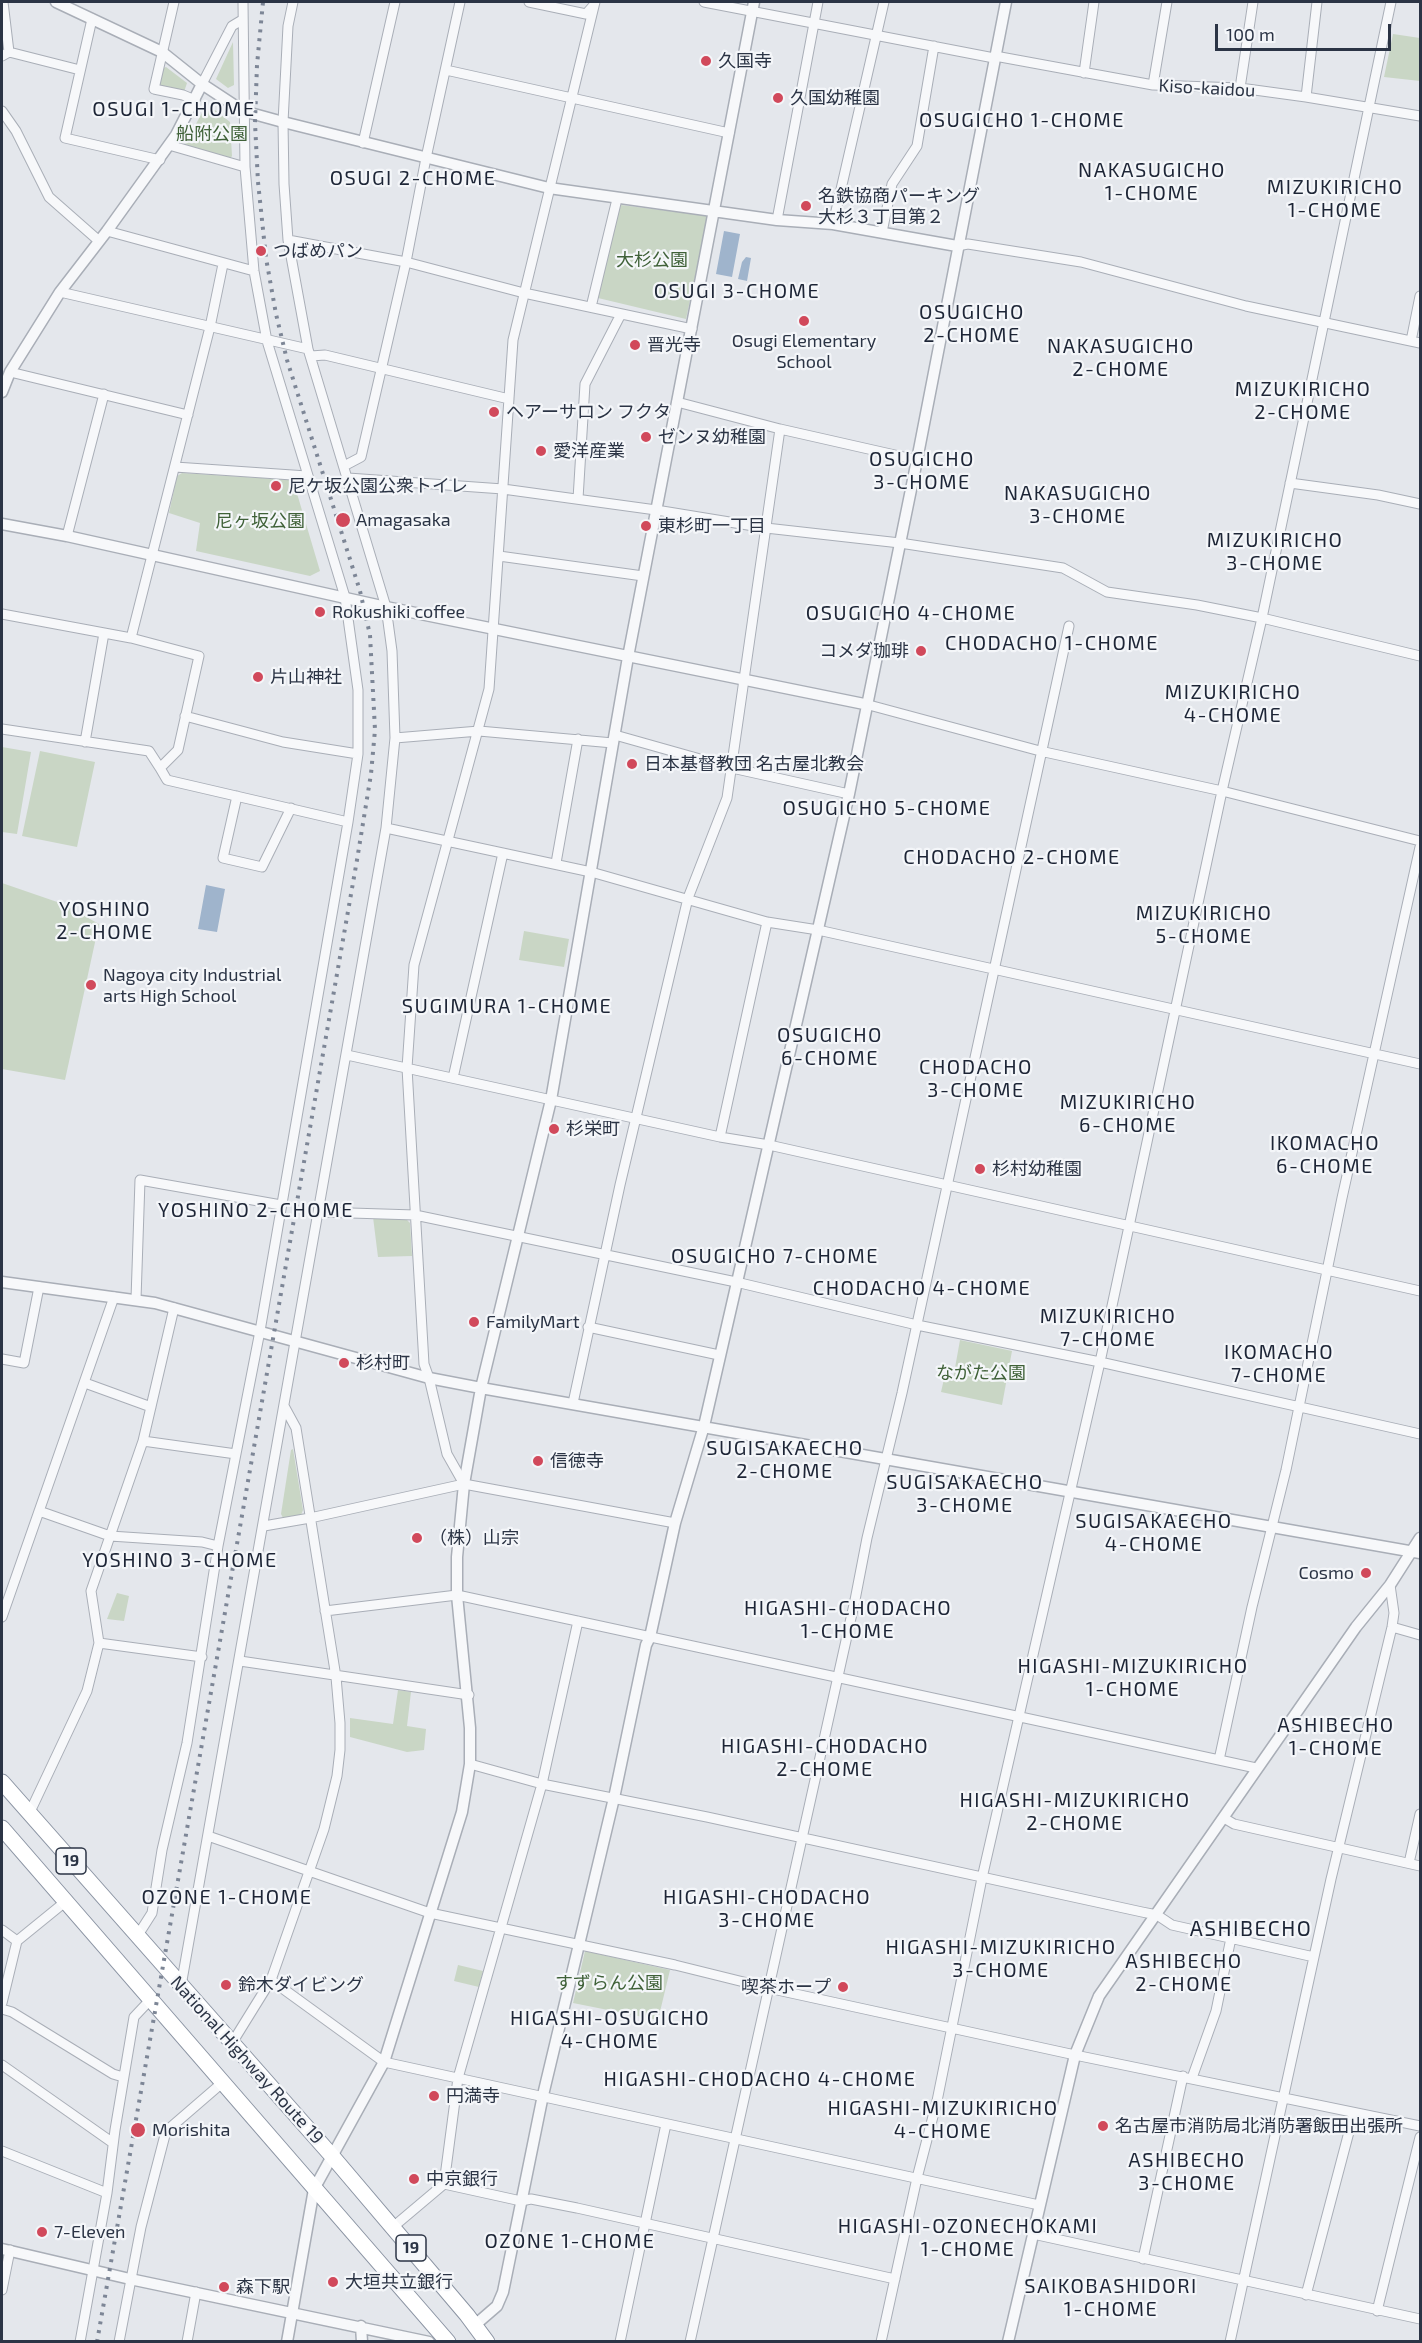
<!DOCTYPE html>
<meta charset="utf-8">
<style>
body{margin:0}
#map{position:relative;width:1422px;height:2343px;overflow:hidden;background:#e4e7ec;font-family:"Exo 2",sans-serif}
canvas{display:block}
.frame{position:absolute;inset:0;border:3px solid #2b3445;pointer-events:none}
.scale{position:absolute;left:1215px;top:24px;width:176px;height:27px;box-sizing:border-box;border:3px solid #2b3445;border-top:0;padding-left:8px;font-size:18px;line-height:21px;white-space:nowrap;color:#2b3445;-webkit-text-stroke:4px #f4f6f9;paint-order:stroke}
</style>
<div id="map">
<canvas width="1422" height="2343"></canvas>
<div class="frame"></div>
<div class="scale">100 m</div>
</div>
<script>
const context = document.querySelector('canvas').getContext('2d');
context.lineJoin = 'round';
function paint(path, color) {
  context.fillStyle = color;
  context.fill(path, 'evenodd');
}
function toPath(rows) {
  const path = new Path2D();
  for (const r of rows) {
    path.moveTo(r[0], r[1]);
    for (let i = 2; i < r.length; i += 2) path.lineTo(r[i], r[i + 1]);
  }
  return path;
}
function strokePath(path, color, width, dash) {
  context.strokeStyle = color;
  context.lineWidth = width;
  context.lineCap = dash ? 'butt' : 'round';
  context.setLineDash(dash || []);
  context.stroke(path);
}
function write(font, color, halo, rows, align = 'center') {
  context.font = font + ' "Exo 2","Noto Sans JP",sans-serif';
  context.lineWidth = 4.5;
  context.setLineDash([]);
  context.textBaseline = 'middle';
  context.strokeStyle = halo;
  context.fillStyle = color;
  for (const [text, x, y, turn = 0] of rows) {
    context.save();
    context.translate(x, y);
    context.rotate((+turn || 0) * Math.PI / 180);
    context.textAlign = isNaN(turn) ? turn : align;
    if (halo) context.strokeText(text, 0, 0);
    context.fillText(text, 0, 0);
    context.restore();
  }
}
const green = toPath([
 [1393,34,1420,38,1420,81,1384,77],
 [233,42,234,85,228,88,216,79],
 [166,67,187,83,184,92,161,87,158,83,161,69],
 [215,110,230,122,232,156,229,160,184,146,203,111],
 [621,205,708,216,686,319,598,298,594,292],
 [182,473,293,480,320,571,310,576,196,551,200,523,169,513,177,476],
 [2,747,31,752,17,834,2,832],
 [40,751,95,762,77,847,22,836],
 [2,883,63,904,99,924,65,1080,2,1069],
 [524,931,569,939,564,967,519,960],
 [373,1217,406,1219,410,1223,412,1256,378,1257],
 [960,1340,1012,1351,1002,1405,941,1392,944,1379,953,1379],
 [293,1449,303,1510,301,1515,283,1518,281,1514,291,1450],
 [117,1593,129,1596,124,1621,107,1619],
 [398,1690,411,1692,407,1726,426,1729,424,1750,407,1752,350,1737,350,1718,393,1724],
 [585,1951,670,1970,658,2020,573,2003],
 [458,1965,483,1971,479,1987,454,1981]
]);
const water = toPath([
 [724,231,740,234,732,277,716,274],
 [746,257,751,258,747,281,738,279,742,262],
 [206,885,225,889,217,932,198,929]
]);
const minor = toPath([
 [3,2,9,52],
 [174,2,154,89,183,95,195,100],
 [529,2,586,14,593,6],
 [704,2,994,58],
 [92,19,65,138,160,160],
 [2,56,9,52,80,70],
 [995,56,1153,85,1240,88,1306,97,1420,116],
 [446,70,729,133],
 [1084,73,1094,2],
 [202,84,232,26,242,20],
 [1153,85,1167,2],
 [1240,88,1253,2],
 [1306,97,1317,2],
 [2,111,16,131,49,197,99,241],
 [363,143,395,2],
 [169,145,245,167],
 [777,220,818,2],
 [833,224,884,2],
 [107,231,254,271],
 [882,232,892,184,917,146,934,46],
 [288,240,406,262,524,293,692,329],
 [957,246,968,244,1081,262,1246,306,1420,343],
 [60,292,308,349],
 [591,307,617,199],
 [1411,341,1420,296],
 [311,356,325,355,509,399],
 [10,372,188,415],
 [677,402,780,429,917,460],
 [344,466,361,457,406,262,426,158,460,2],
 [175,467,307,476],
 [348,478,503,489,656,510,766,528,900,543,1063,568,1107,592,1197,605,1262,618,1420,656],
 [1290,483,1378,495,1420,504],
 [578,499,585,384,621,314],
 [67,536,104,394],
 [499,556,643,576],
 [2,614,131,638,199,656,178,750,160,768,167,780,348,822],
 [131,638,210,327,223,264],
 [869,705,1040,751,1222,791,1420,841],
 [185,716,283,742,358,754],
 [2,729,149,751,160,768],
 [615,735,732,768,849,794],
 [395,738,479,731,613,743],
 [85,742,104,633],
 [237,796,223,858,262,867,291,808],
 [386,828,591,872,767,922,818,930,1420,1064],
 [556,863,578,739],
 [347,1055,720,1137,769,1145,1420,1291],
 [453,1078,503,853],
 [720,1137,767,922],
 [319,1212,415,1215,736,1282,917,1325,1100,1362,1420,1434],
 [136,1299,140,1180,281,1205],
 [588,1327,719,1355],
 [2,1359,24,1363,39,1287],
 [85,1383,151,1407],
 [573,1403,620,1185,688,898,727,798,780,429],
 [143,1441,236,1454],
 [464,1484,447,1454,429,1378,424,1364,407,1068,414,965,489,689,513,340,595,2],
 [39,1511,110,1536,202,1542,218,1546],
 [264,1526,310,1518,464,1484,675,1523],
 [325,1611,457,1595,1256,1768],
 [2,1617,114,1297],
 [1392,1627,1420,1635],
 [99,1643,202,1657],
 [240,1661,469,1695],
 [1219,1760,1252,1607,1286,1470,1342,1198,1420,847],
 [470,1764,542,1784,707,1817,1142,1912,1157,1915,1172,1925,1314,1957],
 [29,1814,87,1691,99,1643,91,1591,143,1441,174,1308],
 [1224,1818,1234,1824,1420,1866],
 [208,1836,430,1913,675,1965,768,1988,1075,2055,1420,2126],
 [1409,1863,1420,1814],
 [2,1930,17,1941],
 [138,1935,152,1913,162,1850,187,1743,218,1546,260,1331,348,822,358,754,358,690,345,597,267,341,254,271,245,167,243,2],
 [271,1980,384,2062,1039,2205],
 [181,1986,386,828,395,738,392,651,386,607,308,349,288,240,284,184,283,122,288,26,293,2],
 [2,2003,17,1941,65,1902],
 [2,2009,12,2012,113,2074,123,2077],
 [232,2043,271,1980,324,1829,337,1776,340,1750,340,1723,336,1677,296,1428,284,1406],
 [2,2065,113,2143],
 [1192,2078,1216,2011,1231,1938],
 [2,2151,107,2193],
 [444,2184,521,2201,531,2199,577,2208,895,2279],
 [393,2227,444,2184,458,2078,542,1784,578,1621],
 [1033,2234,1420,2319],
 [1143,2259,1183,2076],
 [2,2290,10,2250],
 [1306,2295,1354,2113],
 [1377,2311,1420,2137],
 [80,2342,107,2193,115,2130,134,2017,150,2000],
 [119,2342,141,2227,165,2135,171,2127,222,2083],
 [187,2342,196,2292],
 [620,2342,666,2124],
 [690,2342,855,1600,867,1538,902,1393,1069,626],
 [881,2342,917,2178,937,2101,982,1878,1100,1362,1222,791,1262,618,1391,2],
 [1230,2342,1331,1879,1392,1627,1394,1613,1390,1585]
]);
const tertiary = toPath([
 [56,2,162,52,202,84,243,111,283,122,549,188,777,220,833,224,957,246],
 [2,392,10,372,60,292,107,231,176,135,202,84],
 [2,524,67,536,386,607,869,705],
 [2,1282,155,1303,429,1378,481,1388,1420,1553],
 [2,2249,130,2279,429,2342],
 [475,2325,497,2306,503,2292,543,2095,614,1798,646,1645,650,1637,675,1523,704,1426,849,794,917,460,1006,2],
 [361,2326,362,2342],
 [287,2342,314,2189,384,2062,462,1812,470,1764,470,1728,457,1595,457,1557,464,1484,481,1388,551,1100,628,657,754,2],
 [1008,2342,1075,2055,1099,1996,1356,1627,1390,1585,1420,1538]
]);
const trunk = toPath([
 [2,1782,332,2156,467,2315,487,2342],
 [2,1828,448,2342]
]);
const rail = toPath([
 [97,2342,357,860,371,774,375,730,370,635,360,591,287,360,276,314,266,258,258,182,255,123,257,65,263,2]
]);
const markers = [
 [706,61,6,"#d1495b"],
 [778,98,6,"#d1495b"],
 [806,206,6,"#d1495b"],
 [261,251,6,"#d1495b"],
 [804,321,6,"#d1495b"],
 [635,345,6,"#d1495b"],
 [494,412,6,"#d1495b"],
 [646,437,6,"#d1495b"],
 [541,451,6,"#d1495b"],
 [276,486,6,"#d1495b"],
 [343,520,8,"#d1495b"],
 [646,526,6,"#d1495b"],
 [320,612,6,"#d1495b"],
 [921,651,6,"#d1495b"],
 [258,677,6,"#d1495b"],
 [632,764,6,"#d1495b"],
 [91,985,6,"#d1495b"],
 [554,1129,6,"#d1495b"],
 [980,1169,6,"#d1495b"],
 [474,1322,6,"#d1495b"],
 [344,1363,6,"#d1495b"],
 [538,1461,6,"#d1495b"],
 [417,1538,6,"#d1495b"],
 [1366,1573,6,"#d1495b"],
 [226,1985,6,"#d1495b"],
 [843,1987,6,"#d1495b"],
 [434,2096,6,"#d1495b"],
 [1103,2126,6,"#d1495b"],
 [138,2130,8,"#d1495b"],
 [414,2179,6,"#d1495b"],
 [42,2232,6,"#d1495b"],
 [333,2282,6,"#d1495b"],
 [224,2287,6,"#d1495b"]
];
const shields = [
 [71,1861,30],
 [411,2248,30]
];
const shieldNames = [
 ["19",71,1861],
 ["19",411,2248]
];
const poiNames = [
 ["久国寺",718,61],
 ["久国幼稚園",790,98],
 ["名鉄協商パーキング",818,196],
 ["大杉３丁目第２",818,217],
 ["つばめパン",273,251],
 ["Osugi Elementary",804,341,"center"],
 ["School",804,362,"center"],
 ["晋光寺",647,345],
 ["ヘアーサロン フクタ",506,412],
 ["ゼンヌ幼稚園",658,437],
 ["愛洋産業",553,451],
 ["尼ケ坂公園公衆トイレ",288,486],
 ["Amagasaka",356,520],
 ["東杉町一丁目",658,526],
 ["Rokushiki coffee",332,612],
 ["コメダ珈琲",909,651,"right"],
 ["片山神社",270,677],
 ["日本基督教団 名古屋北教会",644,764],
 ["Nagoya city Industrial",103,975],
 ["arts High School",103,996],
 ["杉栄町",566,1129],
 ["杉村幼稚園",992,1169],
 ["FamilyMart",486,1322],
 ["杉村町",356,1363],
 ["信徳寺",550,1461],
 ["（株）山宗",429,1538],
 ["Cosmo",1354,1573,"right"],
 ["鈴木ダイビング",238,1985],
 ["喫茶ホープ",831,1987,"right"],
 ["円満寺",446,2096],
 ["名古屋市消防局北消防署飯田出張所",1115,2126],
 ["Morishita",152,2130],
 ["中京銀行",426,2179],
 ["7-Eleven",54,2232],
 ["大垣共立銀行",345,2282],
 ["森下駅",236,2287]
];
const streetNames = [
 ["Kiso-kaidou",1207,88,3],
 ["National Highway Route 19",247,2060,48]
];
const parkNames = [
 ["船附公園",212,134],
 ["大杉公園",652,260],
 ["尼ヶ坂公園",260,521],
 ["ながた公園",981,1373],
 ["すずらん公園",609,1983]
];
const neighbourhoodNames = [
 ["OSUGI 1-CHOME",174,109],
 ["OSUGICHO 1-CHOME",1022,120],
 ["NAKASUGICHO",1152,170],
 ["1-CHOME",1152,193],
 ["OSUGI 2-CHOME",413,178],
 ["MIZUKIRICHO",1335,187],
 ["1-CHOME",1335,210],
 ["OSUGI 3-CHOME",737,291],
 ["OSUGICHO",972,312],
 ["2-CHOME",972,335],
 ["NAKASUGICHO",1121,346],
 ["2-CHOME",1121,369],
 ["MIZUKIRICHO",1303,389],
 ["2-CHOME",1303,412],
 ["OSUGICHO",922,459],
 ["3-CHOME",922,482],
 ["NAKASUGICHO",1078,493],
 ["3-CHOME",1078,516],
 ["MIZUKIRICHO",1275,540],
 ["3-CHOME",1275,563],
 ["OSUGICHO 4-CHOME",911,613],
 ["CHODACHO 1-CHOME",1052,643],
 ["MIZUKIRICHO",1233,692],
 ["4-CHOME",1233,715],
 ["OSUGICHO 5-CHOME",887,808],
 ["CHODACHO 2-CHOME",1012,857],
 ["YOSHINO",105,909],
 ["2-CHOME",105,932],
 ["MIZUKIRICHO",1204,913],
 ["5-CHOME",1204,936],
 ["SUGIMURA 1-CHOME",507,1006],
 ["OSUGICHO",830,1035],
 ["6-CHOME",830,1058],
 ["CHODACHO",976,1067],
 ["3-CHOME",976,1090],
 ["MIZUKIRICHO",1128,1102],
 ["6-CHOME",1128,1125],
 ["IKOMACHO",1325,1143],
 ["6-CHOME",1325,1166],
 ["YOSHINO 2-CHOME",256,1210],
 ["OSUGICHO 7-CHOME",775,1256],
 ["CHODACHO 4-CHOME",922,1288],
 ["MIZUKIRICHO",1108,1316],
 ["7-CHOME",1108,1339],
 ["IKOMACHO",1279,1352],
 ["7-CHOME",1279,1375],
 ["SUGISAKAECHO",785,1448],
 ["2-CHOME",785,1471],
 ["SUGISAKAECHO",965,1482],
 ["3-CHOME",965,1505],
 ["SUGISAKAECHO",1154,1521],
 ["4-CHOME",1154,1544],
 ["YOSHINO 3-CHOME",180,1560],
 ["HIGASHI-CHODACHO",848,1608],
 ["1-CHOME",848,1631],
 ["HIGASHI-MIZUKIRICHO",1133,1666],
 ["1-CHOME",1133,1689],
 ["ASHIBECHO",1336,1725],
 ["1-CHOME",1336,1748],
 ["HIGASHI-CHODACHO",825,1746],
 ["2-CHOME",825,1769],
 ["HIGASHI-MIZUKIRICHO",1075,1800],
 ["2-CHOME",1075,1823],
 ["OZONE 1-CHOME",227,1897],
 ["HIGASHI-CHODACHO",767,1897],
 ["3-CHOME",767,1920],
 ["HIGASHI-MIZUKIRICHO",1001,1947],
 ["3-CHOME",1001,1970],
 ["ASHIBECHO",1184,1961],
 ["2-CHOME",1184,1984],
 ["HIGASHI-OSUGICHO",610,2018],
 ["4-CHOME",610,2041],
 ["HIGASHI-CHODACHO 4-CHOME",760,2079],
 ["HIGASHI-MIZUKIRICHO",943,2108],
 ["4-CHOME",943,2131],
 ["ASHIBECHO",1187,2160],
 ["3-CHOME",1187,2183],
 ["HIGASHI-OZONECHOKAMI",968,2226],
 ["1-CHOME",968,2249],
 ["OZONE 1-CHOME",570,2241],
 ["SAIKOBASHIDORI",1111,2286],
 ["1-CHOME",1111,2309]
];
const quarterNames = [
 ["ASHIBECHO",1251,1929]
];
paint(green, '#c9d6c5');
paint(water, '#9fb4cc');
strokePath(minor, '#a9aeb7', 11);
strokePath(tertiary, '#a9aeb7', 13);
strokePath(trunk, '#8b94a3', 17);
strokePath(minor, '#f7f8fa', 9);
strokePath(tertiary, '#f7f8fa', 10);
strokePath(trunk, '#fff', 15);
strokePath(rail, '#7d8696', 4, [3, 6]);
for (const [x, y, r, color] of markers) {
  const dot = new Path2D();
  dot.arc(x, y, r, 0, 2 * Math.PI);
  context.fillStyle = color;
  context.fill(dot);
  strokePath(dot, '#f4f6f9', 2);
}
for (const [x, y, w] of shields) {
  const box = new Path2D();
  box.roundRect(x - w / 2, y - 13, w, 26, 4.5);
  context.fillStyle = '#f4f6f9';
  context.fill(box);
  strokePath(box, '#2b3445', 1.5);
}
write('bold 16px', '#2b3445', null, shieldNames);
write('18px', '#2b3445', '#f4f6f9', poiNames, 'left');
write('18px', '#2b3445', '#f4f6f9', streetNames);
write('18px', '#3f6138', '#f4f6f9', parkNames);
context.letterSpacing = '1.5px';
write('20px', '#1d2536', '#f4f6f9', neighbourhoodNames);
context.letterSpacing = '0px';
context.letterSpacing = '1.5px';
write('21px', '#1d2536', '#f4f6f9', quarterNames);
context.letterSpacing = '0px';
</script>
